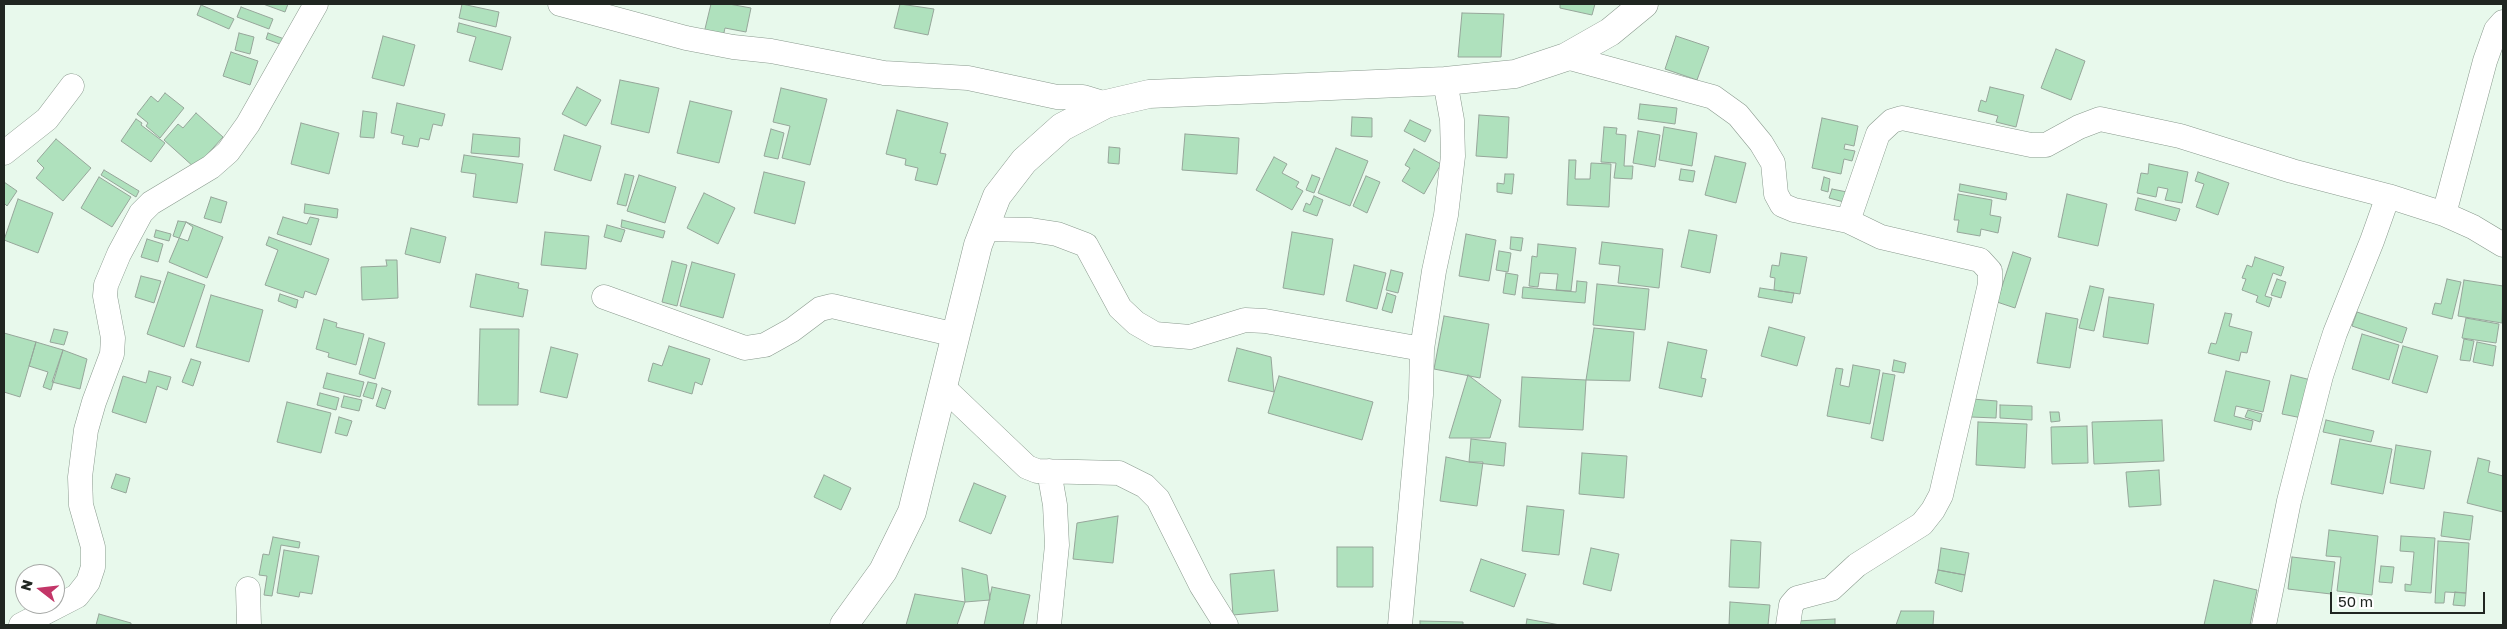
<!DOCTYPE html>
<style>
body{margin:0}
#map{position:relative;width:2507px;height:629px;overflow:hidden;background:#e8f9ec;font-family:"Golos Text",sans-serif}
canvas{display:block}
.frame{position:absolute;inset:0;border:5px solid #202621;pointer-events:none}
.north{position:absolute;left:15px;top:564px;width:50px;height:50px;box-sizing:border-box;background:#fff;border:1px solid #a6a8a6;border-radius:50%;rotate:286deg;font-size:14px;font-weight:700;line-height:20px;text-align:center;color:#202621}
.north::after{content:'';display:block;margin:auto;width:18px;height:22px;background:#c33668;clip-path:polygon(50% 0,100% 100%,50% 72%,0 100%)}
.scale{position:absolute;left:2330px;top:592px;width:155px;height:22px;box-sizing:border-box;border:2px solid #202621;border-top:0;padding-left:6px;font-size:15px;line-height:18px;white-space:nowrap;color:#202621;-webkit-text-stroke:4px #fff;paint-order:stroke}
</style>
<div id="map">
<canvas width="2507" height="629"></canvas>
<div class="frame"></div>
<div class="north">N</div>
<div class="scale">50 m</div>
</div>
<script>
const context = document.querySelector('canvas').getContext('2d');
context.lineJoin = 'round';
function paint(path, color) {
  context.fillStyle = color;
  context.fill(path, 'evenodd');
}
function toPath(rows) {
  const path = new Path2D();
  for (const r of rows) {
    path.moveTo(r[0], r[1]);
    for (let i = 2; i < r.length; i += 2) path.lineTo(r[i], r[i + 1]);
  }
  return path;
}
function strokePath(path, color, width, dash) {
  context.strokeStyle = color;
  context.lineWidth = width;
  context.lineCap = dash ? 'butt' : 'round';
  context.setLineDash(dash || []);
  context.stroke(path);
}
const building = toPath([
 [263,4,288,4,285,12,263,4],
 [462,4,499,12,496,27,459,18,462,4],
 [711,4,729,4,751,8,746,32,725,28,723,37,704,33,711,4],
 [900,4,934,9,928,35,894,28,900,4],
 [1560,4,1595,4,1592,15,1560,8,1560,4],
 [201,5,234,19,229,29,197,15,201,5],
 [241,7,273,19,269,29,237,17,241,7],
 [1462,13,1504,14,1501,57,1458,57,1462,13],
 [459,23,511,37,502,70,469,61,476,37,457,32,459,23],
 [239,33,254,37,250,54,235,50,239,33],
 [268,33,287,40,285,46,266,39,268,33],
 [383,36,415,45,404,86,372,78,383,36],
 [1676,36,1709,47,1697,80,1665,69,1676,36],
 [2056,49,2085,61,2071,100,2041,88,2056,49],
 [231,52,258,61,250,85,223,76,231,52],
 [620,80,659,88,649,133,611,124,620,80],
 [577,87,601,100,586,126,562,114,577,87],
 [1990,87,2024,95,2016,127,1996,122,1998,116,1978,111,1981,100,1986,102,1990,87],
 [781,88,827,99,810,165,782,158,790,126,773,122,781,88],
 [165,93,184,108,160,138,146,126,148,123,137,114,151,96,158,102,165,93],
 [690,101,732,111,719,163,677,153,690,101],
 [397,103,445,114,442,126,433,124,429,140,420,138,418,147,402,144,404,136,391,133,397,103],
 [1640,104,1677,108,1675,124,1638,119,1640,104],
 [897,110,948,123,940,153,946,154,937,185,915,180,918,168,905,165,906,159,886,154,897,110],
 [363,111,377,113,374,138,360,137,363,111],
 [196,113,223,137,195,168,164,140,178,124,183,128,196,113],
 [1479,115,1509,117,1507,158,1476,156,1479,115],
 [1352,117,1372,118,1372,137,1351,136,1352,117],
 [1822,118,1858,126,1854,146,1845,144,1844,149,1855,151,1852,161,1844,159,1841,174,1812,168,1822,118],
 [136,119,142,123,141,125,165,143,151,162,121,141,136,119],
 [1410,120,1431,130,1425,142,1404,131,1410,120],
 [301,123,339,133,329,174,291,164,301,123],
 [1604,127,1617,128,1616,134,1626,135,1624,166,1633,166,1632,179,1614,178,1616,163,1601,162,1604,127],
 [1664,127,1697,133,1692,166,1659,160,1664,127],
 [771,129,784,133,778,159,764,156,771,129],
 [1638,131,1660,135,1655,167,1633,163,1638,131],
 [473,134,520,138,519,157,471,153,473,134],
 [1185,134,1239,138,1237,174,1182,170,1185,134],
 [564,135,601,146,591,181,554,170,564,135],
 [56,139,91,168,63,201,36,178,44,168,37,161,56,139],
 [1109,147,1120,148,1119,164,1108,163,1109,147],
 [1336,148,1368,161,1350,206,1318,193,1336,148],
 [1414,149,1441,164,1424,194,1402,181,1410,168,1405,165,1414,149],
 [464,155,523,164,517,203,473,197,476,174,461,172,464,155],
 [1715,156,1746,163,1736,203,1705,195,1715,156],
 [1274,157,1287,164,1282,173,1299,182,1296,187,1303,191,1292,210,1256,190,1274,157],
 [1569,160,1576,160,1575,179,1590,179,1591,163,1611,164,1609,207,1567,205,1569,160],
 [2149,164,2188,172,2182,203,2165,200,2168,189,2158,187,2156,197,2137,193,2141,173,2148,174,2149,164],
 [1681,169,1695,171,1693,182,1679,180,1681,169],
 [104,170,139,191,136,197,101,175,104,170],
 [764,172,805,182,795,224,754,213,764,172],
 [2198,172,2229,183,2218,215,2196,207,2204,184,2195,181,2198,172],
 [625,174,634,176,626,206,617,204,625,174],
 [1505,174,1514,174,1512,194,1497,192,1497,183,1504,184,1505,174],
 [639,175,676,187,665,223,627,211,639,175],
 [1312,175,1320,178,1314,193,1306,190,1312,175],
 [1366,176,1380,182,1367,213,1353,206,1366,176],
 [99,177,131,197,112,227,81,208,99,177],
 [1824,177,1830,179,1828,192,1821,190,1824,177],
 [4,182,17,191,7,206,4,203,4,182],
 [1960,184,2007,193,2006,200,1959,191,1960,184],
 [1832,189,1847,192,1844,202,1829,198,1832,189],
 [704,193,735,208,718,244,687,228,704,193],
 [1958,194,1992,200,1990,215,2001,217,1998,233,1981,229,1980,236,1957,232,1959,220,1954,220,1958,194],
 [2067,194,2107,204,2098,246,2058,237,2067,194],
 [1314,196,1323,200,1317,216,1303,211,1306,203,1310,205,1314,196],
 [211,197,227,202,221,223,204,218,211,197],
 [2138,198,2180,209,2176,221,2135,210,2138,198],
 [18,199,53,213,38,253,4,240,18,199],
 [305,204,338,209,337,218,304,213,305,204],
 [283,217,307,224,310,217,319,219,311,245,277,234,283,217],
 [622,220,665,231,663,238,621,227,622,220],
 [178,221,186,222,193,227,188,241,173,236,178,221],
 [186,222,223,237,207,278,169,262,186,222],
 [607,225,625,230,621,242,604,237,607,225],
 [411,228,446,237,440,263,405,254,411,228],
 [156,230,171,234,169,241,154,237,156,230],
 [1689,230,1717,235,1710,273,1681,267,1689,230],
 [545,232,589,236,586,269,541,265,545,232],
 [1292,232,1333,239,1324,295,1283,288,1292,232],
 [1466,234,1496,240,1489,281,1459,276,1466,234],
 [269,237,329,259,316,295,305,291,303,298,265,285,278,250,266,245,269,237],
 [1511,237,1523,238,1521,251,1510,249,1511,237],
 [147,239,163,244,158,262,141,257,147,239],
 [1602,242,1663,249,1659,288,1618,283,1620,266,1599,264,1602,242],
 [1538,244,1576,248,1571,291,1556,290,1558,274,1540,273,1538,287,1529,286,1532,256,1537,257,1538,244],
 [1499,251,1511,253,1508,272,1496,270,1499,251],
 [2013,252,2031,258,2015,308,1997,302,2013,252],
 [1781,253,1807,257,1800,294,1774,290,1775,278,1770,277,1772,265,1779,266,1781,253],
 [2255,257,2284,267,2281,276,2273,273,2265,296,2272,298,2269,307,2256,302,2258,296,2242,290,2246,279,2242,278,2247,265,2252,267,2255,257],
 [386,260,397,260,398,298,362,300,361,267,387,266,386,260],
 [672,261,687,265,677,306,662,302,672,261],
 [692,262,735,274,723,318,680,306,692,262],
 [1354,265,1386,273,1377,309,1346,301,1354,265],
 [1391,270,1403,273,1398,293,1386,290,1391,270],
 [168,272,205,285,184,347,147,334,168,272],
 [1506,273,1518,275,1515,295,1503,293,1506,273],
 [476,274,519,283,518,288,528,290,523,317,470,307,476,274],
 [141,276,161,281,154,303,135,297,141,276],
 [2277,279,2286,282,2281,298,2271,295,2277,279],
 [2447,279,2461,282,2452,319,2432,314,2435,303,2441,304,2447,279],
 [2464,280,2503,286,2502,323,2458,316,2464,280],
 [1577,281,1587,282,1585,303,1522,298,1523,287,1576,292,1577,281],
 [1597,284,1649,289,1645,330,1593,325,1597,284],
 [2090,286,2104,289,2094,331,2079,328,2090,286],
 [1760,288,1794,293,1792,303,1758,297,1760,288],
 [1387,293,1396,296,1392,313,1382,310,1387,293],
 [280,294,298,300,296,308,278,301,280,294],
 [211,295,263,310,249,362,196,347,211,295],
 [2109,297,2154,304,2148,344,2103,337,2109,297],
 [2357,312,2407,328,2402,343,2352,326,2357,312],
 [2046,313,2078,319,2070,368,2037,363,2046,313],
 [2225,313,2232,314,2229,326,2252,332,2247,353,2241,352,2239,361,2208,353,2211,343,2216,344,2225,313],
 [1444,316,1489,324,1480,378,1434,369,1444,316],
 [2466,318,2499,324,2496,343,2462,338,2466,318],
 [324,319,337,323,336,327,364,334,356,365,328,357,329,353,316,349,324,319],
 [1769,327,1805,337,1797,366,1761,356,1769,327],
 [1594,328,1634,332,1630,381,1586,380,1594,328],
 [54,329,68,332,64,345,50,342,54,329],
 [480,329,519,329,518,405,478,405,480,329],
 [4,333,36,342,20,397,4,392,4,333],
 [2362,334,2399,345,2389,380,2352,369,2362,334],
 [369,338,385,343,375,379,359,374,369,338],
 [2464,339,2474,341,2470,361,2460,360,2464,339],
 [36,342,63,350,51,390,43,387,48,372,29,366,36,342],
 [1668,342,1707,350,1701,378,1706,379,1702,397,1659,388,1668,342],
 [2477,342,2496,346,2493,366,2473,362,2477,342],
 [669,346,710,359,702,385,695,382,692,394,648,381,653,363,662,366,669,346],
 [2403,346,2438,356,2427,393,2392,383,2403,346],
 [551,347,578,354,567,398,540,392,551,347],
 [1237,348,1271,357,1274,392,1228,381,1237,348],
 [63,350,87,359,80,389,52,382,63,350],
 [191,359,201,362,193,386,182,382,191,359],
 [1894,360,1906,363,1904,373,1892,371,1894,360],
 [1853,365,1880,370,1870,424,1827,416,1836,368,1843,369,1840,385,1849,387,1853,365],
 [149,371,171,377,167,390,157,386,146,423,112,412,123,376,146,383,149,371],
 [2226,371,2270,381,2263,412,2236,406,2234,416,2253,421,2251,430,2214,421,2226,371],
 [327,373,364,382,360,397,323,388,327,373],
 [1883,373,1895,375,1883,441,1871,438,1883,373],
 [1468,375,1501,400,1490,438,1449,438,1468,375],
 [2291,375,2311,380,2302,418,2282,414,2291,375],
 [1279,376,1373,402,1362,440,1268,413,1279,376],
 [1522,377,1586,380,1583,430,1519,427,1522,377],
 [368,382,377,384,373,399,363,396,368,382],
 [382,388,391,391,385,409,376,406,382,388],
 [320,393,339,398,336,410,317,405,320,393],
 [344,396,362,400,359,411,341,407,344,396],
 [1972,399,1997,401,1996,418,1971,417,1972,399],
 [287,402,331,413,321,453,277,442,287,402],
 [2000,405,2032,406,2032,420,2000,418,2000,405],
 [2248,410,2262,414,2260,422,2245,417,2248,410],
 [2050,412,2059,412,2060,421,2051,422,2050,412],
 [339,417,352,421,347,436,335,433,339,417],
 [2162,420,2164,461,2094,464,2092,422,2162,420],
 [2326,420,2374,431,2371,442,2323,432,2326,420],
 [1978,422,2027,424,2025,468,1976,465,1978,422],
 [2087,426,2088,463,2052,464,2051,427,2087,426],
 [1471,439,1506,443,1504,466,1469,462,1471,439],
 [2340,439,2392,449,2383,494,2331,484,2340,439],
 [2396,445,2431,451,2424,489,2390,483,2396,445],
 [1582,453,1627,456,1624,498,1579,494,1582,453],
 [1446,457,1469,462,1483,462,1477,506,1440,501,1446,457],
 [2478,458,2490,461,2488,472,2503,476,2503,512,2467,503,2478,458],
 [2159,470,2161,505,2129,507,2126,472,2159,470],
 [116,474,130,478,126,493,111,488,116,474],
 [824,475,851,488,841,510,814,497,824,475],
 [974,483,1006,496,991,534,959,521,974,483],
 [1527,506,1564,510,1559,555,1522,551,1527,506],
 [2444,512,2473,516,2470,540,2441,536,2444,512],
 [1118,516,1113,563,1073,559,1077,523,1118,516],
 [2329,530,2378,536,2372,595,2337,591,2341,557,2326,556,2329,530],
 [2401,536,2435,538,2431,593,2405,591,2405,584,2411,585,2414,552,2400,551,2401,536],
 [273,537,300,542,299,548,281,545,272,596,264,595,267,576,259,575,263,554,269,555,273,537],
 [1731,540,1761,542,1759,588,1729,587,1731,540],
 [2438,541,2469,543,2466,593,2445,592,2444,603,2435,603,2438,541],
 [1337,547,1373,547,1373,587,1337,587,1337,547],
 [1591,548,1619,554,1611,591,1583,584,1591,548],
 [1941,548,1969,553,1965,575,1938,570,1941,548],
 [284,550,319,556,312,594,300,592,299,597,277,593,284,550],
 [2292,557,2335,562,2331,594,2288,589,2292,557],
 [1481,559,1526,574,1514,607,1470,591,1481,559],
 [2381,566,2394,567,2392,583,2379,582,2381,566],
 [962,568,987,575,990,600,965,602,962,568],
 [1274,570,1278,611,1233,615,1230,574,1274,570],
 [1938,570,1965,575,1962,592,1935,583,1938,570],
 [2214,580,2257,590,2250,625,2204,625,2214,580],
 [992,587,1030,595,1023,625,984,625,992,587],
 [2455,592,2466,593,2465,606,2453,605,2455,592],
 [915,594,965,602,957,625,906,625,915,594],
 [1730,602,1770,605,1768,625,1729,625,1730,602],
 [1901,611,1934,611,1933,625,1896,625,1901,611],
 [99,614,131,623,131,625,96,625,99,614],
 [1527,619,1560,625,1526,625,1527,619],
 [1835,619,1835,625,1797,625,1797,621,1835,619],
 [1420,621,1463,622,1463,625,1420,625,1420,621]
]);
const minor = toPath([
 [560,4,686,38,733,47,771,51,884,73,968,78,1057,97,1083,97,1106,104],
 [1566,57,1713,97,1738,115,1761,143,1773,163,1776,194,1782,205,1794,210,1848,221,1881,237,1980,260,1990,271,1990,284,1941,495,1933,510,1922,524,1857,565,1831,589,1797,598,1791,605,1788,625],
 [4,153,47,119,72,86],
 [2444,214,2485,61,2496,30,2503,22],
 [1848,221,1878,134,1892,121,1902,118,2031,145,2046,145,2079,127,2100,119,2180,136,2292,171,2388,196,2444,214,2473,227,2503,245],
 [984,229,1031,230,1057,234,1086,245,1120,308,1136,323,1155,334,1190,337,1245,320,1265,321,1422,349],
 [604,297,745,348,765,345,792,330,820,309,832,306,956,335],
 [944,388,1027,467,1037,471,1119,473,1145,486,1158,499,1201,585,1226,625],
 [1049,471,1055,505,1057,545,1049,625],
 [248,589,249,625],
 [21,625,77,596,88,582,93,567,93,547,81,505,80,477,86,430,94,402,112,354,113,338,105,296,106,285,119,254,141,213,151,203,211,167,228,152,248,124,316,4],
 [1400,625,1421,395,1422,349,1434,271,1446,215,1453,156,1452,120,1445,81],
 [2264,625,2289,501,2321,376,2335,333,2372,241,2388,196]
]);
const tertiary = toPath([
 [844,625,883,571,912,512,978,245,997,196,1024,161,1062,127,1106,104,1149,94,1445,81,1515,74,1566,57,1610,32,1644,4]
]);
paint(building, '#afe1bd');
strokePath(building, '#96a69a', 1);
strokePath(minor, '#8a9a8e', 25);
strokePath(tertiary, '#8a9a8e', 29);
strokePath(minor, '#fff', 24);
strokePath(tertiary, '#fff', 28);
</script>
